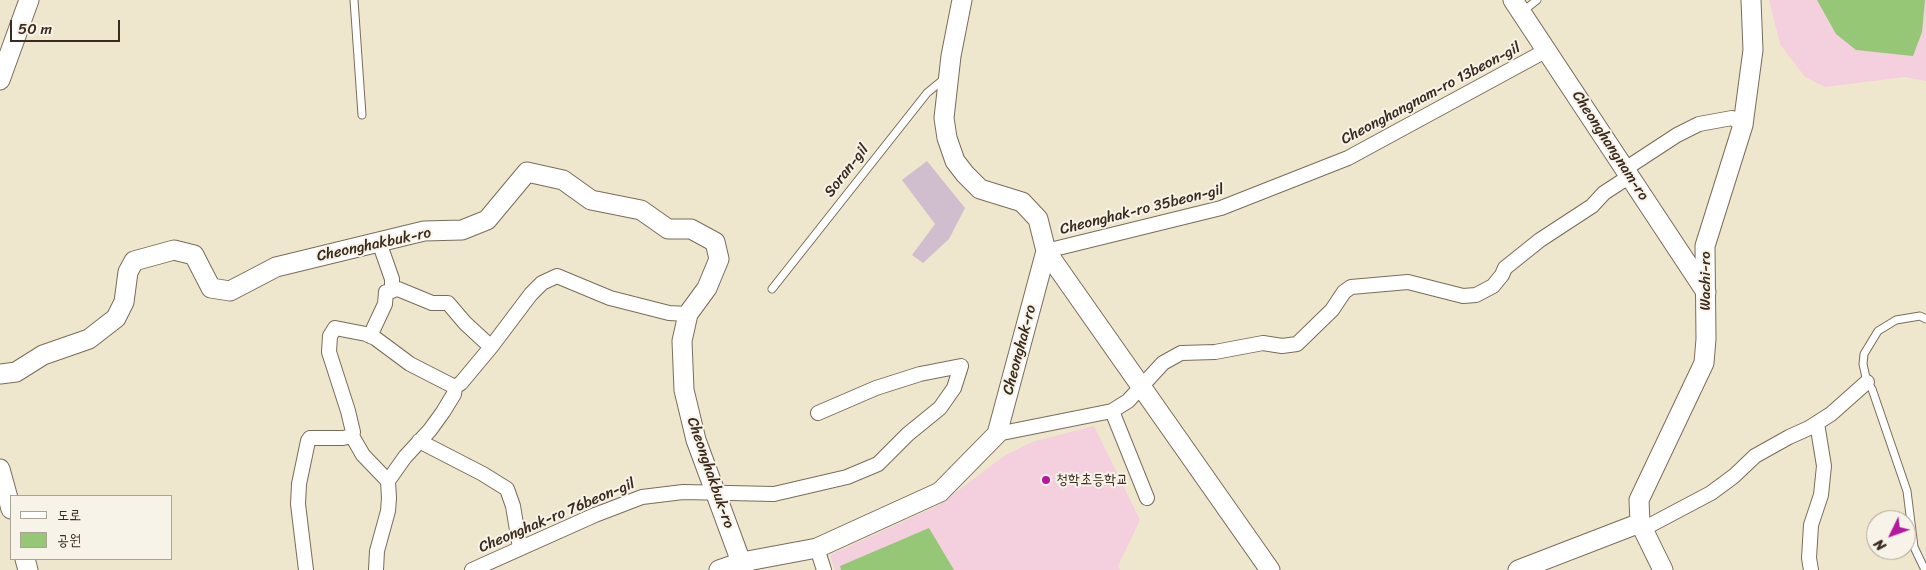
<!DOCTYPE html>
<meta charset="utf-8">
<style>
body{margin:0}
#map{position:relative;width:1926px;height:570px;overflow:hidden;background:#efe7cd;font-family:Sriracha,"Poor Story",sans-serif}
canvas{display:block}
.legend{position:absolute;left:10px;top:495px;width:162px;height:65px;box-sizing:border-box;background:#f7f3e8;border:1px solid #aca397;margin:0;padding:6px 9px;list-style:none;font-size:15px;color:#3b2a1e}
.legend li{display:flex;align-items:center;gap:10px;height:25px}
.legend b{width:25px;border:1px solid #aca397}
.north{position:absolute;left:1866px;top:510px;width:50px;height:50px;box-sizing:border-box;background:#f7f3e8;border:1px solid #aca397;border-radius:50%;rotate:228deg;font-size:14px;font-weight:700;line-height:20px;text-align:center;color:#3b2a1e}
.north::after{content:'';display:block;margin:auto;width:18px;height:22px;background:#b5179e;clip-path:polygon(50% 0,100% 100%,50% 72%,0 100%)}
.scale{position:absolute;left:10px;top:20px;width:110px;height:22px;box-sizing:border-box;border:2px solid #3b2a1e;border-top:0;padding-left:6px;font-size:15px;line-height:18px;white-space:nowrap;color:#3b2a1e;-webkit-text-stroke:4px #f7f3e8;paint-order:stroke}
</style>
<div id="map">
<canvas width="1926" height="570"></canvas>
<ul class="legend">
<li><b style="height:6px;background:#fff"></b>도로</li>
<li><b style="height:14px;background:#96c777"></b>공원</li>
</ul>
<div class="north">N</div>
<div class="scale">50 m</div>
</div>
<script>
const context = document.querySelector('canvas').getContext('2d');
context.lineJoin = 'round';
function paint(path, color) {
  context.fillStyle = color;
  context.fill(path, 'evenodd');
}
function toPath(rows) {
  const path = new Path2D();
  for (const r of rows) {
    path.moveTo(r[0], r[1]);
    for (let i = 2; i < r.length; i += 2) path.lineTo(r[i], r[i + 1]);
  }
  return path;
}
function strokePath(path, color, width, dash) {
  context.strokeStyle = color;
  context.lineWidth = width;
  context.lineCap = dash ? 'butt' : 'round';
  context.setLineDash(dash || []);
  context.stroke(path);
}
function write(font, color, halo, rows, align = 'center') {
  context.font = font + ' Sriracha,"Poor Story",sans-serif';
  context.lineWidth = 4;
  context.setLineDash([]);
  context.textBaseline = 'middle';
  context.strokeStyle = halo;
  context.fillStyle = color;
  for (const [text, x, y, turn = 0] of rows) {
    context.save();
    context.translate(x, y);
    context.rotate((+turn || 0) * Math.PI / 180);
    context.textAlign = isNaN(turn) ? turn : align;
    if (halo) context.strokeText(text, 0, 0);
    context.fillText(text, 0, 0);
    context.restore();
  }
}
const built = toPath([
 [1769,0,1926,0,1926,81,1905,77,1825,87,1805,77,1780,44],
 [1094,426,1140,520,1118,566,1120,570,835,570,830,555,939,505,1004,456,1032,442]
]);
const industrial = toPath([
 [927,161,965,208,949,239,923,263,912,255,935,224,902,180]
]);
const green = toPath([
 [1817,0,1925,0,1922,32,1913,56,1856,50,1836,34],
 [929,528,954,570,841,570,840,566]
]);
const lane = toPath([
 [354,0,362,115],
 [1522,12,1537,0],
 [772,289,927,93,944,79],
 [1925,570,1914,547,1907,491,1872,389,1867,382,1863,364,1864,354,1878,331,1896,320,1920,316,1926,319]
]);
const street = toPath([
 [1625,169,1677,135,1699,124,1732,118,1743,125],
 [379,242,392,279,392,291],
 [1046,251,1221,208,1348,158,1547,50],
 [335,328,366,334,375,338,410,364,455,387,454,394,443,412,430,430,405,457,388,481,363,455,352,436,353,432,348,411,329,352,330,336,335,328],
 [370,336,385,304,386,292,398,289,432,303,448,303,465,323,491,347],
 [455,387,461,383,491,347,531,294,542,283,557,276,610,298,669,313,688,314],
 [1112,411,1147,498],
 [997,434,1112,411,1128,401,1163,363,1181,353,1215,352,1263,343,1282,346,1297,344,1332,310,1344,292,1351,287,1408,282,1463,296,1476,295,1493,286,1502,275,1505,268,1540,240,1592,206,1604,193,1630,176],
 [419,441,483,474,507,489,513,506,520,548],
 [1643,529,1711,493,1734,476,1755,456,1789,437,1809,428,1831,414,1867,382],
 [817,548,824,570],
 [306,570,298,504,299,484,308,441,310,438,343,438,352,436],
 [376,570,377,551,388,511,389,498,388,481],
 [472,570,595,515,642,497,683,492,774,494,847,477,878,464,908,434,940,408,954,388,961,366,920,374,876,388,818,413],
 [1811,570,1809,558,1811,525,1821,495,1824,466,1817,423]
]);
const secondary = toPath([
 [1513,0,1706,292],
 [0,80,29,0],
 [1046,251,1270,570],
 [0,374,16,372,43,355,89,339,116,318,124,302,128,272,134,261,174,250,194,255,211,288,230,291,276,267,424,231,462,230,487,220,527,172,563,180,591,200,641,210,668,229,691,229,715,242,719,259,707,288,688,314,682,341,684,390,696,440,744,570],
 [0,469,11,509],
 [25,559,28,570],
 [719,570,742,562,817,548,940,492,997,434,1046,251,1038,219,1022,202,980,189,965,174,955,161,947,138,944,118,951,56,962,0],
 [1518,570,1640,523],
 [1663,570,1640,523,1639,500,1704,363,1706,339,1705,246,1743,125,1753,50,1751,0]
]);
const markers = [
 [1046,480,5,"#b5179e"]
];
const streetNames = [
 ["Cheonghangnam-ro 13beon-gil",1431,94,-28],
 ["Cheonghangnam-ro",1610,146,57],
 ["Soran-gil",847,171,-52],
 ["Cheonghak-ro 35beon-gil",1142,210,-14],
 ["Cheonghakbuk-ro",374,245,-12],
 ["Wachi-ro",1706,281,-90],
 ["Cheonghak-ro",1020,350,-75],
 ["Cheonghakbuk-ro",710,473,71],
 ["Cheonghak-ro 76beon-gil",557,516,-23]
];
const poiNames = [
 ["청학초등학교",1056,480]
];
paint(built, '#f4cfdd');
paint(industrial, '#d0bdcd');
paint(green, '#96c777');
strokePath(lane, '#7a6c5b', 9);
strokePath(street, '#7a6c5b', 16);
strokePath(secondary, '#7a6c5b', 21);
strokePath(lane, '#fff', 7);
strokePath(street, '#fff', 14);
strokePath(secondary, '#fff', 19);
for (const [x, y, r, color] of markers) {
  const dot = new Path2D();
  dot.arc(x, y, r, 0, 2 * Math.PI);
  context.fillStyle = color;
  context.fill(dot);
  strokePath(dot, '#f7f3e8', 2);
}
write('15px', '#3b2a1e', '#f7f3e8', streetNames);
write('15px', '#3b2a1e', '#f7f3e8', poiNames, 'left');
</script>
